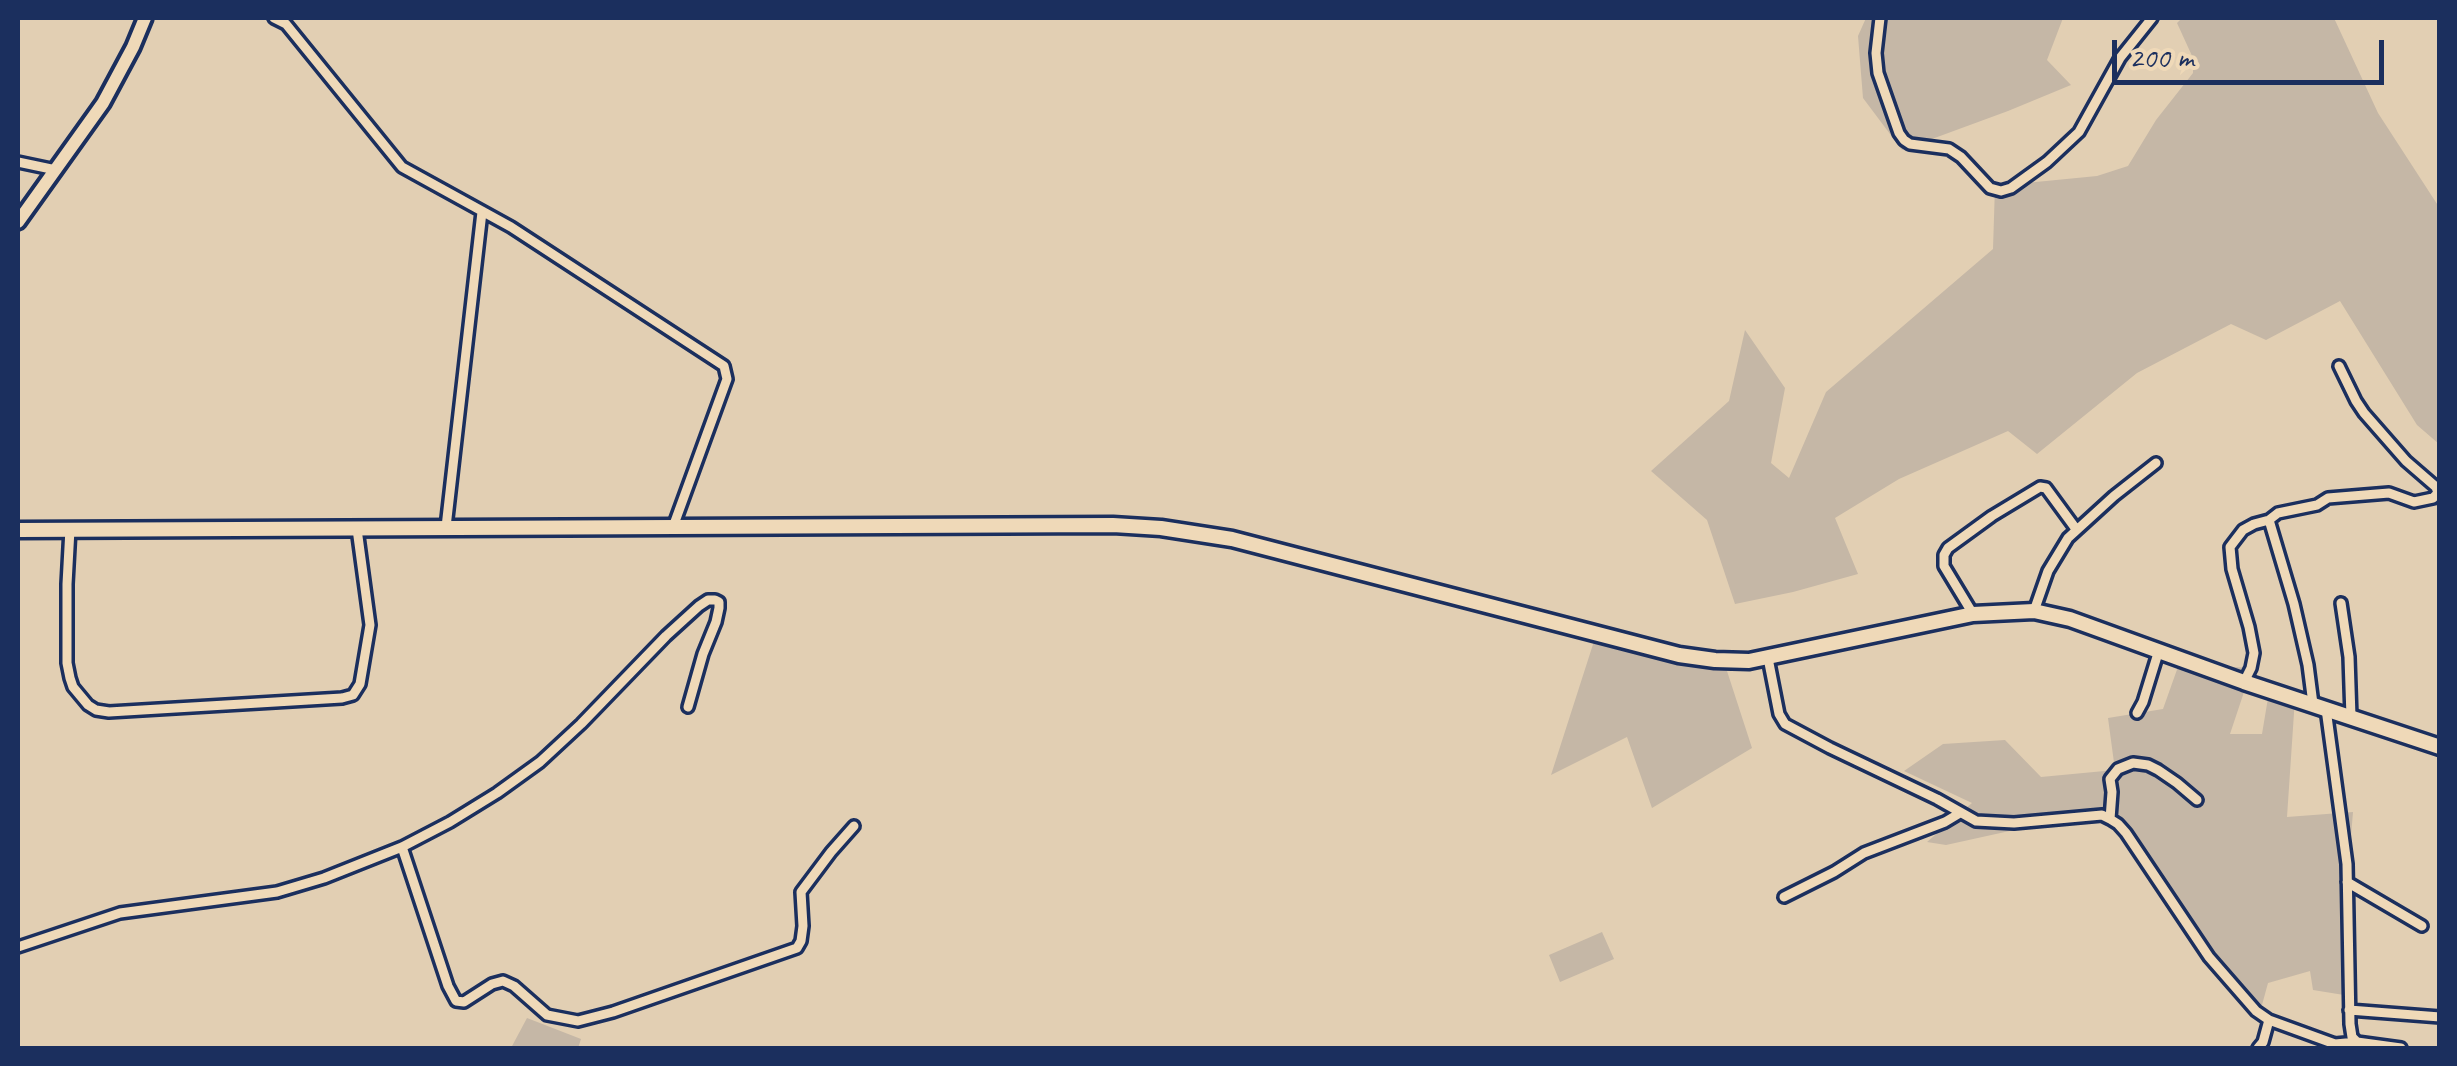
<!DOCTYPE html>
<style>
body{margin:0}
#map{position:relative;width:2457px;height:1066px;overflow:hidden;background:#e2cfb3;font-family:Caveat,sans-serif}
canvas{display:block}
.frame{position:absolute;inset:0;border:20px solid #1b2f5e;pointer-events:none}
.scale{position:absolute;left:2112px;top:40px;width:272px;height:45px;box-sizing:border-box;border:5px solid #1b2f5e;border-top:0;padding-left:12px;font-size:30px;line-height:35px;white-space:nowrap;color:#1b2f5e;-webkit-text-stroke:8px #efd9b8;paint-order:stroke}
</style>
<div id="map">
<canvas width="2457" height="1066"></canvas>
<div class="frame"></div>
<div class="scale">200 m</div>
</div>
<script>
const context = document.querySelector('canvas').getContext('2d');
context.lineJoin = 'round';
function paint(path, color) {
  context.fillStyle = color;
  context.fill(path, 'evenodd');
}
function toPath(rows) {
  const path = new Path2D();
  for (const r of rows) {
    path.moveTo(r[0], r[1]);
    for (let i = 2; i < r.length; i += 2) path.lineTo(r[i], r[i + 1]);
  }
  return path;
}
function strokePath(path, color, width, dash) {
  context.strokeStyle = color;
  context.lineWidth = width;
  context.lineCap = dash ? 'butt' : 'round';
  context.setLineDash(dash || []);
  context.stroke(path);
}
const green = toPath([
 [1866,18,2063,18,2047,60,2071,85,2008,111,1902,150,1863,98,1858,36],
 [2182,18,2334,18,2378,113,2439,207,2439,444,2417,425,2340,301,2266,340,2231,324,2137,373,2037,454,2008,431,1899,479,1835,518,1858,574,1793,592,1735,604,1707,520,1651,471,1729,401,1745,330,1785,388,1771,463,1789,478,1826,392,1993,249,1995,186,2097,176,2128,166,2156,120,2193,73,2193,58,2177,23],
 [1596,635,1717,663,1727,671,1752,748,1652,808,1627,737,1551,775],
 [2179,664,2252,668,2230,734,2262,734,2269,692,2295,698,2287,817,2353,812,2344,921,2344,995,2313,990,2310,971,2268,983,2259,1016,2176,912,2137,855,2107,820,2073,817,1946,845,1927,842,1972,803,1904,771,1943,744,2005,740,2041,777,2115,770,2108,718,2163,709],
 [1602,932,1614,959,1560,982,1549,955],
 [527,1018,581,1039,578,1048,511,1048]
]);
const street = toPath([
 [274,18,286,24,402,167,511,227,724,366,727,379,673,527],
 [1880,18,1876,53,1878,73,1899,133,1904,140,1910,144,1949,149,1961,157,1990,188,2001,191,2011,188,2047,162,2079,132,2120,58,2152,18],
 [18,162,56,170],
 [446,527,482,212],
 [70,529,67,584,67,663,70,678,73,687,88,705,96,710,109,712,342,698,353,695,360,684,370,625,357,529],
 [2341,603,2349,657,2351,717],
 [2034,611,2048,571,2068,538,2114,496,2156,463],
 [1973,614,1944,566,1944,555,1948,548,1992,516,2040,487,2046,488,2076,529],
 [1768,658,1779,714,1785,724,1830,748,1937,799,1976,821,2014,823,2102,815,2110,819,2118,824,2126,833,2209,957,2256,1011,2269,1020,2335,1044,2357,1042,2401,1048],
 [2244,682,2251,668,2254,653,2249,627,2232,569,2230,547,2243,530,2254,524,2269,520],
 [2313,704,2308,665,2294,604,2269,520,2278,513,2317,505,2328,498,2389,493,2414,502,2433,498,2438,493,2436,487,2406,461,2364,413,2356,401,2339,366],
 [2326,709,2347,864,2350,1024,2352,1037,2357,1042],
 [2137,713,2143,702,2159,650],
 [2110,819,2112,792,2110,779,2118,769,2133,763,2148,765,2158,770,2177,783,2197,800],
 [402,847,448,986,456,1001,464,1002,492,984,503,981,514,986,547,1015,578,1021,613,1012,797,948,801,941,803,926,801,892,831,852,854,826],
 [2347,882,2422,926],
 [1784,897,1834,872,1864,853,1945,822,1960,813],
 [18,947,120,913,277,892,324,878,402,847,450,822,497,793,540,762,581,724,666,636,699,606,708,600,715,600,719,602,719,608,716,622,703,654,688,707],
 [2349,1010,2440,1017],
 [2258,1048,2263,1042,2269,1020]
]);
const secondary = toPath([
 [18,222,103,103,133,47,145,18]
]);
const primary = toPath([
 [18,530,1113,525,1161,528,1232,539,1679,655,1715,660,1749,661,1973,614,2034,611,2070,619,2244,682,2440,747]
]);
paint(green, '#c5b7a6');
strokePath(street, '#1b2f5e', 16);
strokePath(secondary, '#1b2f5e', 20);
strokePath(primary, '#1b2f5e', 21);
strokePath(street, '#efd9b8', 9);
strokePath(secondary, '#efd9b8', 12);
strokePath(primary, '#efd9b8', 14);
</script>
